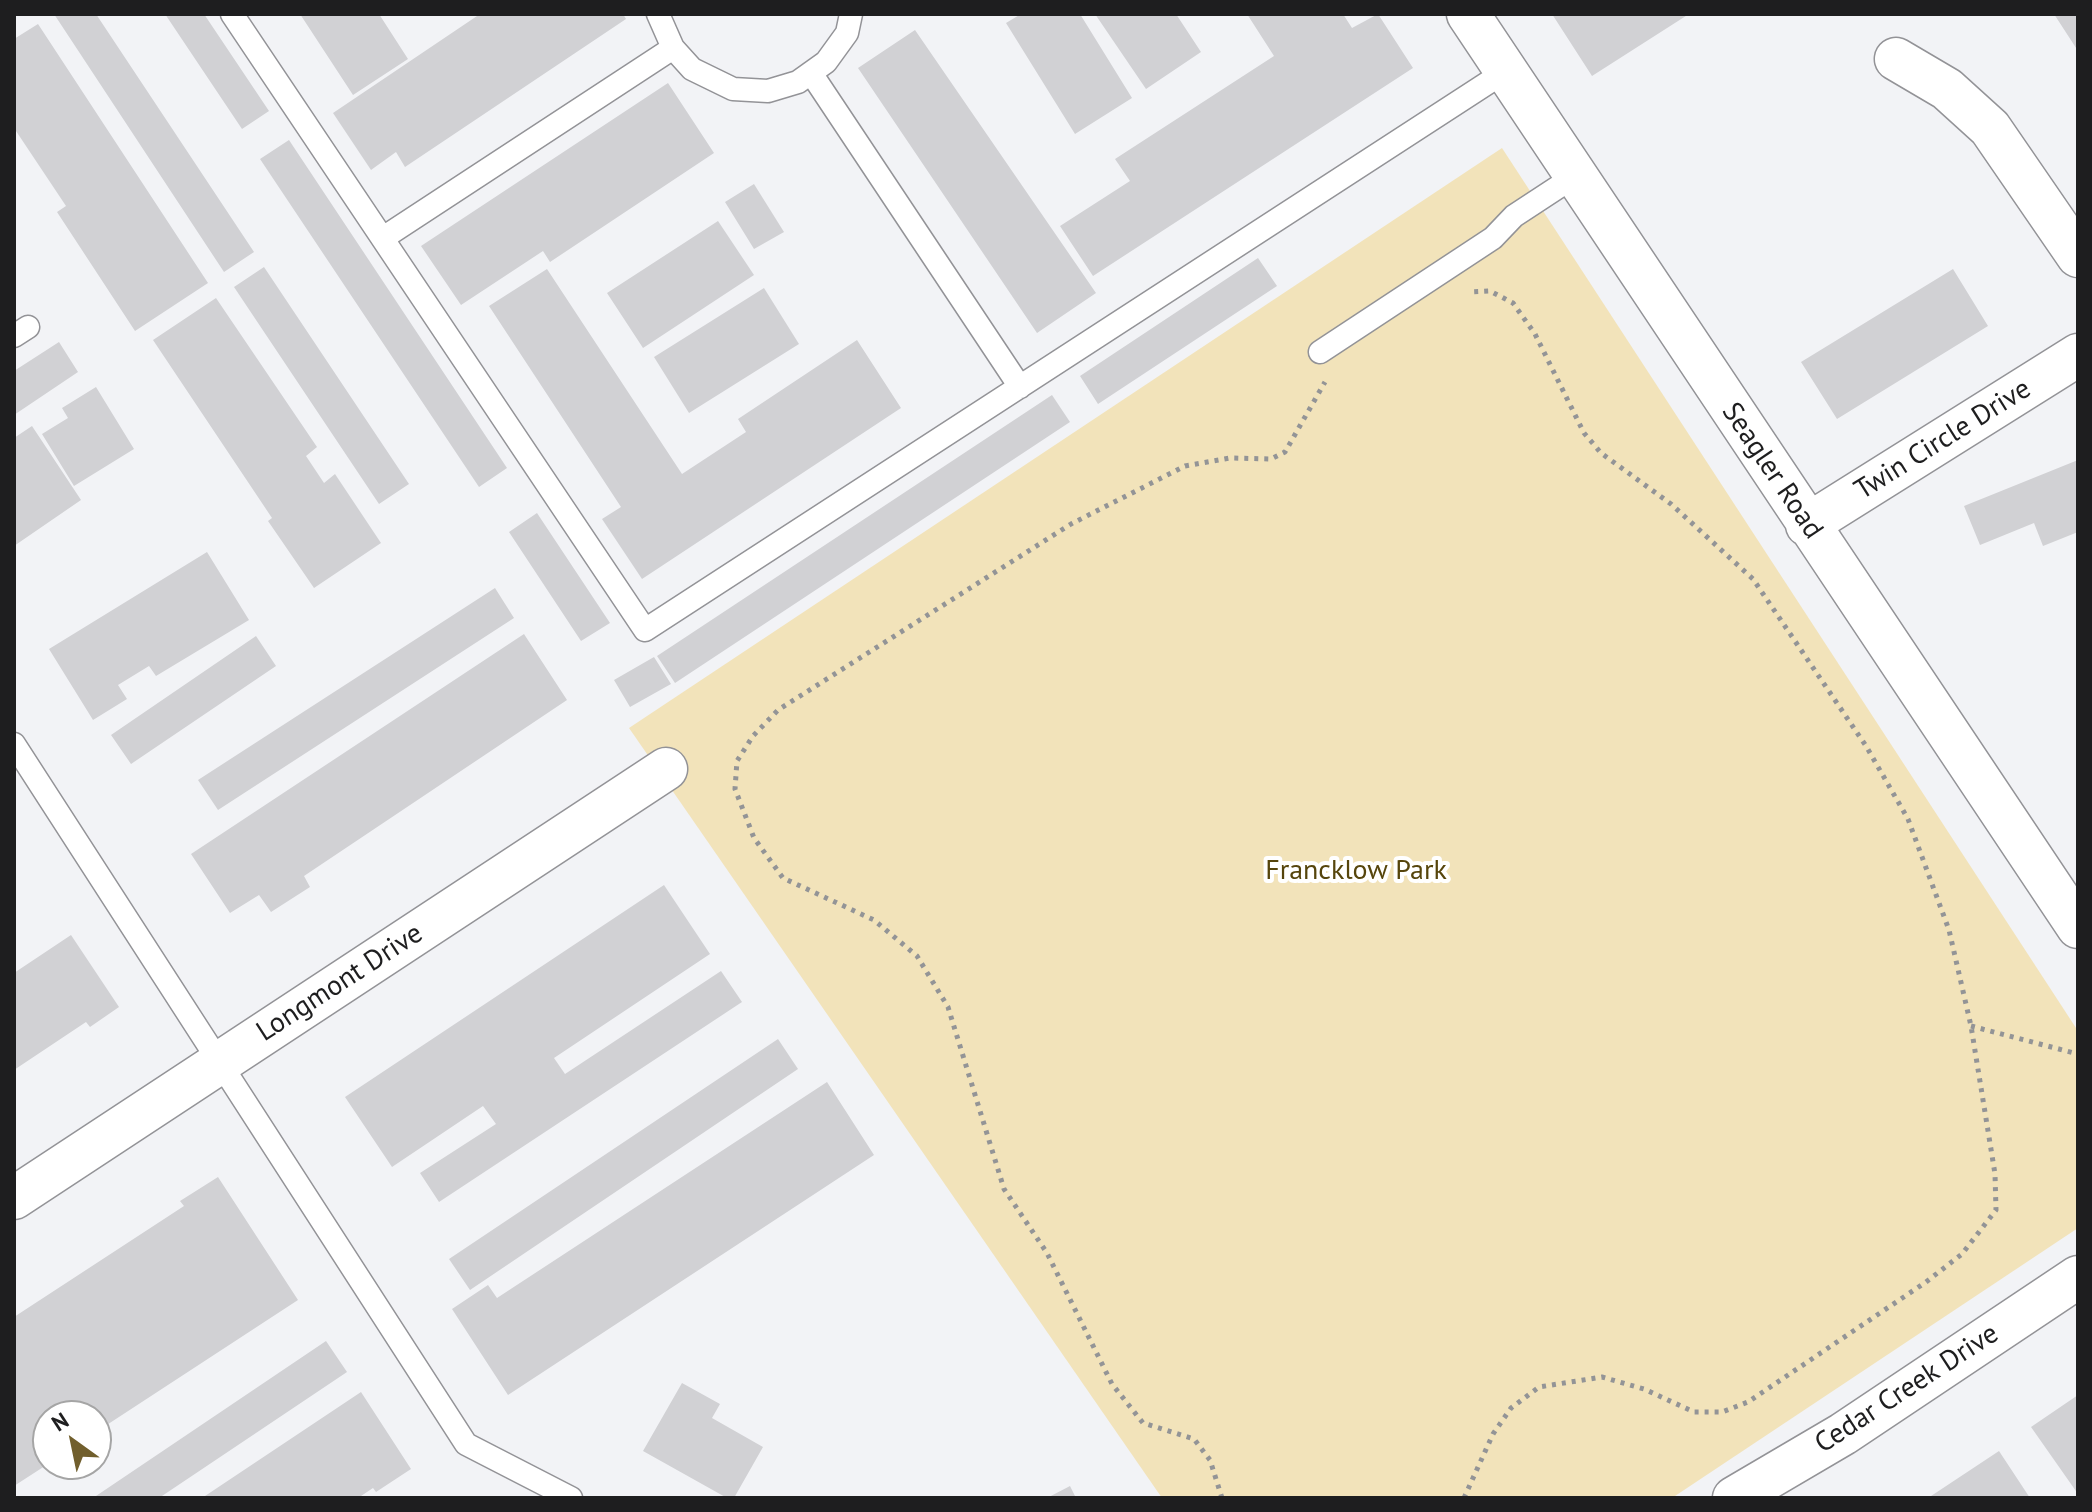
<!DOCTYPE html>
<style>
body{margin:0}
#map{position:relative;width:2092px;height:1512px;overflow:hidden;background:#f2f3f6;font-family:"PT Sans",sans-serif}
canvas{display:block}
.frame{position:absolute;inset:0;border:16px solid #1e1e1f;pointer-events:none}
.north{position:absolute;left:32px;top:1400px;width:80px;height:80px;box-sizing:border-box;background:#fff;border:2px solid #a5a5a5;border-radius:50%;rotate:327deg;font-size:22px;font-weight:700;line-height:32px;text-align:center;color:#1e1e1f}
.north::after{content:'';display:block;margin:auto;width:28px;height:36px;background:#715f2d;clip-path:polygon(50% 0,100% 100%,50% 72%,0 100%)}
</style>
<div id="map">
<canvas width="2092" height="1512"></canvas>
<div class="frame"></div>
<div class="north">N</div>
</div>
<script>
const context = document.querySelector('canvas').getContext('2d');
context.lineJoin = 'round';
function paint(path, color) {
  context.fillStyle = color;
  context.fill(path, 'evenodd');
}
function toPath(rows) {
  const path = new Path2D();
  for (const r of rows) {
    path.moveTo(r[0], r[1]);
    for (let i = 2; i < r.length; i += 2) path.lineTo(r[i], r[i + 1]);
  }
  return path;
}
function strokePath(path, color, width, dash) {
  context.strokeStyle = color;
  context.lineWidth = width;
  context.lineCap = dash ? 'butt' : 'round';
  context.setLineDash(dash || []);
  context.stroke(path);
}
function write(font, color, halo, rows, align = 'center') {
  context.font = font + ' "PT Sans",sans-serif';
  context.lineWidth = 8;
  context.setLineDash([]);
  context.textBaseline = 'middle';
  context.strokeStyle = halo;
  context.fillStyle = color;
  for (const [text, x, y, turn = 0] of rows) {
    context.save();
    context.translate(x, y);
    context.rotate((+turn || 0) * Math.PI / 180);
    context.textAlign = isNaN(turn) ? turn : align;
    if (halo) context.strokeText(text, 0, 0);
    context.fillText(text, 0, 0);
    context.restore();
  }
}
const green = toPath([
 [1502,148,2078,1031,2078,1228,1672,1498,1162,1498,629,728]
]);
const building = toPath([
 [54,14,96,14,254,252,224,272],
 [165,14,204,14,269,111,242,129],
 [300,14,379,14,408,59,353,95],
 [480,14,623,14,626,19,405,167,396,152,371,170,333,113],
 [1021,14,1080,14,1132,98,1075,134,1006,23],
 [1095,14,1176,14,1201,52,1146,89],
 [1247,14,1343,14,1352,28,1378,14,1413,68,1093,276,1060,226,1130,181,1115,159,1274,56],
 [1552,14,1689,14,1592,76],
 [2054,14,2078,14,2078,51],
 [38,24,208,283,135,331,57,212,66,206,14,128,14,39],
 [915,30,1096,293,1037,333,858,68],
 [668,83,714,153,550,262,543,251,461,305,421,246],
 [289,140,507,468,479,487,260,159],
 [754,184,784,232,754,249,725,202],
 [718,221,754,275,643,348,607,293],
 [1258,258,1277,286,1098,404,1080,376],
 [264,267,409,484,379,504,234,287],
 [547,269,682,474,746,432,738,419,857,340,901,408,642,579,602,519,621,507,489,306],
 [1953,269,1988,326,1837,419,1801,362],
 [764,288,799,344,689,413,654,357],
 [216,298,317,447,306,456,324,483,335,474,381,543,314,588,268,521,272,518,153,340],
 [59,342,78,372,14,415,14,371],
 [96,387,134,449,74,486,42,434,68,418,62,408],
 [1052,395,1070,422,675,683,657,656],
 [32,426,81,500,14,546,14,438],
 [2078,460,2078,532,2043,546,2034,523,1980,545,1964,506],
 [537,513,610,623,581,641,509,532],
 [207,552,249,620,156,676,149,666,118,685,127,699,93,720,49,649],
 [495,588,514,618,218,810,198,780],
 [524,634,567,700,304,876,310,887,271,912,259,895,230,913,191,854],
 [256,636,276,666,131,764,111,735],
 [654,657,671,684,630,707,614,680],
 [664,885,710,954,554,1058,565,1074,721,971,742,1002,439,1202,420,1173,496,1124,483,1106,392,1167,345,1097],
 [71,935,119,1007,90,1027,86,1022,14,1070,14,973],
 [778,1039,798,1069,470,1290,449,1259],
 [827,1082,874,1155,508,1395,452,1309,488,1285,497,1298],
 [218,1177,298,1300,96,1432,96,1416,48,1416,48,1464,14,1486,14,1317,184,1206,180,1201],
 [326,1341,347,1372,159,1498,93,1498],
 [682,1383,720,1404,712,1418,763,1447,734,1498,727,1498,643,1451],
 [361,1392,411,1469,376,1492,373,1488,358,1498,202,1498],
 [2078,1395,2078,1494,2031,1427],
 [1999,1451,2030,1498,1928,1498],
 [1070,1486,1076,1498,1047,1498]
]);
const path = toPath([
 [1971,1026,2078,1054],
 [1222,1498,1210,1460,1194,1439,1143,1423,1112,1384,1047,1253,1004,1189,948,1007,917,956,874,920,783,878,754,838,735,789,737,761,753,736,778,710,1071,524,1185,466,1230,458,1271,459,1285,452,1325,382],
 [1464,1498,1493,1434,1511,1408,1539,1387,1602,1377,1644,1389,1694,1412,1722,1412,1748,1402,1926,1282,1962,1254,1996,1210,1995,1174,1971,1026,1949,930,1908,819,1866,746,1753,579,1671,504,1601,453,1584,433,1535,334,1513,303,1490,291,1470,292]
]);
const service = toPath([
 [232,14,645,630,1506,71],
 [658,14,673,48,692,69,733,89,768,91,798,82,826,62,847,33,851,14],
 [811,73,1020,387],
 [383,238,673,48],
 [14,336,28,327],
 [1320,352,1493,238,1514,216,1575,176],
 [14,744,466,1444,571,1498]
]);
const minor = toPath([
 [1468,14,2078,927],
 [1896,59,1947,89,1990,128,2078,256],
 [1807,525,2078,355],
 [14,1198,666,769],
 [1734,1498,1843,1434,2078,1277]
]);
const streetNames = [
 ["Twin Circle Drive",1943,440,-32],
 ["Seagler Road",1772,471,56],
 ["Longmont Drive",340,983,-33],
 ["Cedar Creek Drive",1907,1389,-33]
];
const parkNames = [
 ["Francklow Park",1356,871]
];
paint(green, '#f2e3ba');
paint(building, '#d1d1d4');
strokePath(service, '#939397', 25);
strokePath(minor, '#939397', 45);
strokePath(path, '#939496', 5, [4, 6]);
strokePath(service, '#fff', 22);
strokePath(minor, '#fff', 42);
write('28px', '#1e1e1f', '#fff', streetNames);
write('28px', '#56450c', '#fff', parkNames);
</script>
